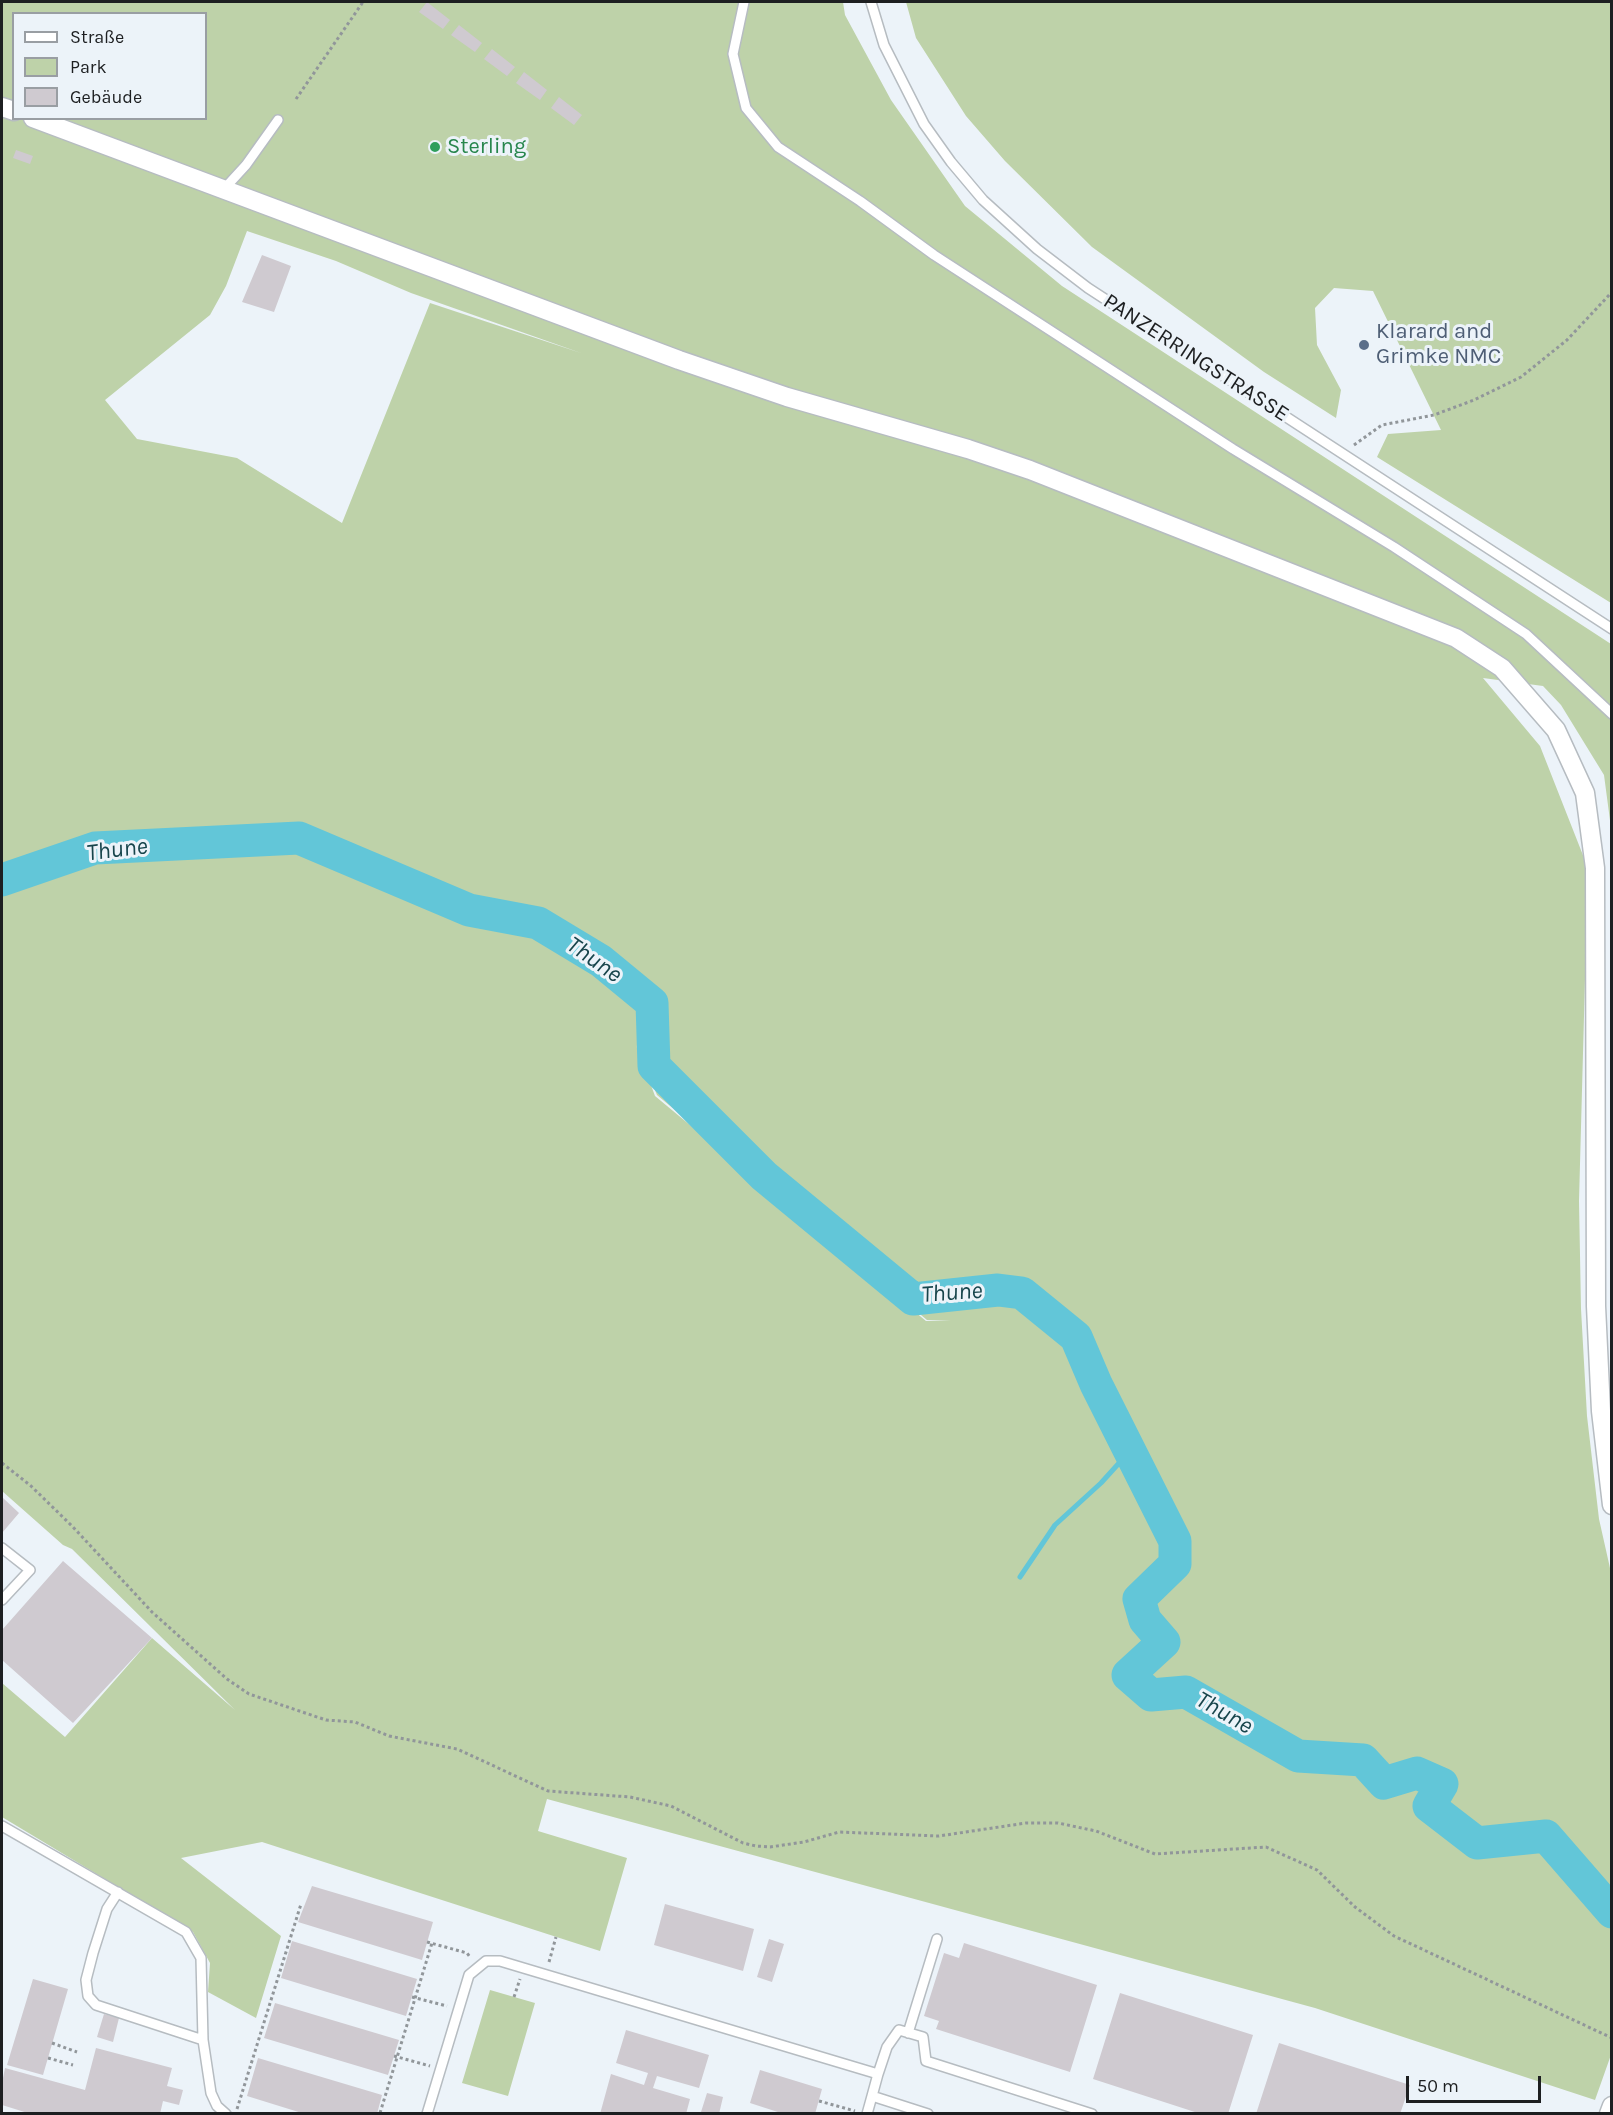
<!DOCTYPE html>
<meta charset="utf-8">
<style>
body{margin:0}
#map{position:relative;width:1613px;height:2115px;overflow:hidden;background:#ecf3f9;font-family:Karla,sans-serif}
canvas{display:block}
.frame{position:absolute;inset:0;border:3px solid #1d1f21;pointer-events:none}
.legend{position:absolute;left:12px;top:12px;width:195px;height:108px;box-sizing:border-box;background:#ecf3f9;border:2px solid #999ea3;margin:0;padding:8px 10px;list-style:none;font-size:18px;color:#1d1f21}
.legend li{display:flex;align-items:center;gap:12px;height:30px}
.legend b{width:30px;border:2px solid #999ea3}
.scale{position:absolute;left:1406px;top:2076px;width:135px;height:27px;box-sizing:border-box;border:3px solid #1d1f21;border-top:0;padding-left:8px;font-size:18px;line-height:21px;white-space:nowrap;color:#1d1f21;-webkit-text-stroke:4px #ecf3f9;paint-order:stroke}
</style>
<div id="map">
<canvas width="1613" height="2115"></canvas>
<div class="frame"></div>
<ul class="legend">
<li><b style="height:8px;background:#fff"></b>Straße</li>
<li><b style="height:16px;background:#bed2a9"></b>Park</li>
<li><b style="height:16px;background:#cfcad0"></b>Gebäude</li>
</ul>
<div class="scale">50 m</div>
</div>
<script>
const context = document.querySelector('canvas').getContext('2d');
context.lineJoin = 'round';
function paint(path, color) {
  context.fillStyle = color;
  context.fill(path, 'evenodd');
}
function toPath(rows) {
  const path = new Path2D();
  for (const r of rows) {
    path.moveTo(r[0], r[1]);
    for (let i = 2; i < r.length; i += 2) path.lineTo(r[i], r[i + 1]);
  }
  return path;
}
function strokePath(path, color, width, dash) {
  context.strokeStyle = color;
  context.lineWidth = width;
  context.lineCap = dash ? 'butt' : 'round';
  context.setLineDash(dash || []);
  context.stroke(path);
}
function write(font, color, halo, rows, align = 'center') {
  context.font = font + ' Karla,sans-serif';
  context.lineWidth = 6;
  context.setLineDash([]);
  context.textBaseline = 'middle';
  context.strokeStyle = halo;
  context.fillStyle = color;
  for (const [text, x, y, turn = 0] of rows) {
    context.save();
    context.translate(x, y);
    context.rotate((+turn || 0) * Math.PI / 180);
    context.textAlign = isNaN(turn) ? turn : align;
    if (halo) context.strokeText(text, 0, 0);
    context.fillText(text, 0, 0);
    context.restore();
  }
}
const green = toPath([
 [2,2,843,2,845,15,891,100,965,206,1062,286,1611,644,1611,828,1604,775,1561,705,1543,686,1483,678,1540,746,1588,868,1579,1201,1581,1309,1587,1416,1599,1519,1612,1577,1612,2052,1595,2100,1315,2008,547,1799,538,1831,627,1858,600,1951,262,1842,181,1858,281,1936,256,2018,208,1992,210,1963,193,1932,2,1817,2,1683,65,1737,152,1638,235,1710,72,1549,63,1545,2,1491],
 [14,14,206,14,206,118,14,118],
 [247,231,336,261,411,293,581,353,430,303,342,523,237,458,137,439,105,400,210,315,226,286],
 [636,1045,657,1095,927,1320,951,1321,926,1321,655,1096],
 [906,2,1611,2,1611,603,1377,457,1388,434,1441,430,1373,291,1334,288,1315,308,1317,345,1341,390,1336,418,1264,372,1092,247,1005,161,966,116,916,38],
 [490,1990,535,2003,508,2096,462,2083]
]);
const stream = toPath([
 [1020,1577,1055,1525,1101,1483,1130,1451]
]);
const river = toPath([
 [2,880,95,848,299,838,469,910,538,923,601,961,652,1003,654,1066,764,1176,913,1299,998,1290,1022,1293,1076,1337,1096,1384,1175,1541,1175,1564,1139,1599,1145,1620,1164,1642,1128,1675,1151,1695,1186,1692,1298,1756,1363,1760,1384,1783,1417,1773,1442,1784,1429,1806,1477,1843,1546,1836,1612,1912]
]);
const building = toPath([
 [427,2,450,20,443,29,419,12],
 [459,25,482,43,475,52,451,35],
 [492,49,515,67,507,76,484,59],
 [524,72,547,90,540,100,516,83],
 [559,97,582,115,574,125,551,108],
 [16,150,33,156,30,164,13,158],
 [262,255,291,266,274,312,242,302],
 [2,1497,19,1513,2,1533],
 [63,1561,152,1638,73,1723,2,1660,2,1630],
 [312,1886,433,1922,422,1960,298,1922],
 [665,1904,754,1929,743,1971,654,1945],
 [769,1939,784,1944,772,1982,757,1977],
 [292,1941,417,1979,406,2016,281,1978],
 [964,1943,1097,1985,1070,2072,936,2029,939,2021,924,2016,944,1953,959,1958],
 [33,1979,68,1989,43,2075,7,2065],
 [1120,1993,1253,2035,1228,2114,1201,2114,1093,2079],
 [275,2003,399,2040,388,2075,264,2038],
 [104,2014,119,2018,113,2042,97,2037],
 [626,2030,709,2055,699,2088,657,2076,653,2088,690,2099,686,2114,600,2114,611,2074,644,2085,648,2073,616,2063],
 [1279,2043,1410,2085,1400,2114,1256,2114],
 [96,2048,172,2068,167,2086,183,2090,179,2105,163,2101,160,2114,31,2114,2,2105,2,2083,5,2068,85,2090],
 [258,2058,382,2095,377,2114,305,2114,247,2096],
 [760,2070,822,2089,815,2114,784,2114,750,2103],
 [707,2093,723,2097,719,2114,701,2112]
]);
const path = toPath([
 [296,99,363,2],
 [1354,445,1382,425,1434,415,1474,400,1521,377,1567,340,1612,292],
 [2,1463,31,1486,73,1527,152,1612,227,1679,249,1694,326,1720,355,1722,389,1736,457,1749,548,1791,630,1797,671,1806,743,1843,756,1846,770,1847,804,1842,839,1832,939,1836,1026,1823,1058,1823,1096,1831,1155,1854,1266,1847,1317,1870,1355,1907,1394,1936,1612,2038],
 [427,1942,467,1953,470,1957],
 [549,1962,556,1937],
 [412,1997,447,2006],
 [514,1997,520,1979],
 [52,2043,77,2052],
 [394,2056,430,2066],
 [48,2058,73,2065],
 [819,2101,855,2111],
 [237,2109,301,1904],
 [380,2113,432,1943]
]);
const service = toPath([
 [744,2,733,54,746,108,778,147,860,201,934,255,1233,449,1394,547,1526,634,1612,714],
 [871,2,884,45,924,124,951,162,983,200,1037,249,1088,288,1612,629],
 [224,189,246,165,278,120],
 [2,1548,30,1570,2,1600],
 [2,1826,186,1932,201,1958,203,2040],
 [118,1892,107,1909,93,1953,86,1980,88,1996,96,2005,203,2040,211,2093,217,2106,226,2114],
 [908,2033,937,1939],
 [878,2074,887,2047,899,2030,923,2037,926,2061,1092,2114],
 [427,2114,469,1975,486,1961,500,1961,878,2074,872,2096],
 [867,2114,872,2096,928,2114]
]);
const minor = toPath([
 [2,107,14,111],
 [33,118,679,360,787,397,968,449,1030,470,1456,638,1502,668,1556,730,1585,793,1595,868,1596,1306,1601,1411,1612,1505],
 [1609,2114,1612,2106]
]);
const markers = [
 [435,147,6,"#2e9e5b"],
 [1364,345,6,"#5c6f8a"]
];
const leisureNames = [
 ["Sterling",447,147]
];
const serviceNames = [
 ["Klarard and",1376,332],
 ["Grimke NMC",1376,357]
];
const streetNames = [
 ["PANZERRINGSTRASSE",1196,358,33]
];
const waterNames = [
 ["Thune",117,850,-7],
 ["Thune",594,960,35],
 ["Thune",952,1293,-4],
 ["Thune",1224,1713,30]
];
paint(green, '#bed2a9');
strokePath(stream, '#62c6d8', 5);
strokePath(river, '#62c6d8', 33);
paint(building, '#cfcad0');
strokePath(service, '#b6bcc1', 12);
strokePath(minor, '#b6bcc1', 21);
strokePath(path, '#91969a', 3, [3, 3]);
strokePath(service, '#fff', 9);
strokePath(minor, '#fff', 18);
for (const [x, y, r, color] of markers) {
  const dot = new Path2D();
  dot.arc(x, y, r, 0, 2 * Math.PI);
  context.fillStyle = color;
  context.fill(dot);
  strokePath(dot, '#ecf3f9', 2);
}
write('22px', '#27864d', '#ecf3f9', leisureNames, 'left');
write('22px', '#4e5e75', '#ecf3f9', serviceNames, 'left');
write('22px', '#1d1f21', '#ecf3f9', streetNames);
write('italic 24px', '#17454c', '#ecf3f9', waterNames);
</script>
